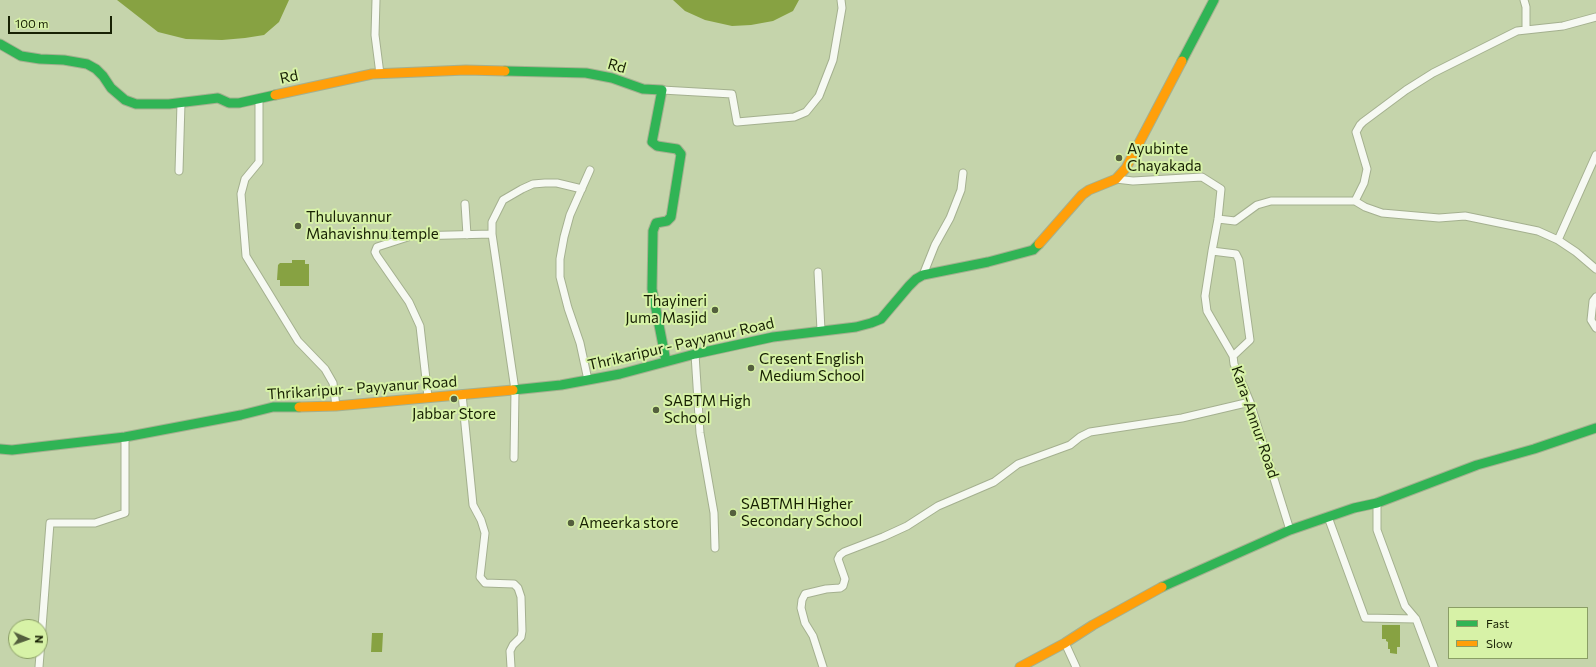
<!DOCTYPE html>
<style>
body{margin:0}
#map{position:relative;width:1596px;height:667px;overflow:hidden;background:#c5d4ab;font-family:Commissioner,sans-serif}
canvas{display:block}
.legend{position:absolute;left:1448px;top:607px;width:140px;height:52px;box-sizing:border-box;background:#d7f2a7;border:1px solid #8a9e65;margin:0;padding:5px 7px;list-style:none;font-size:12px;color:#172003}
.legend li{display:flex;align-items:center;gap:8px;height:20px}
.legend b{width:20px;border:1px solid #8a9e65}
.north{position:absolute;left:8px;top:619px;width:40px;height:40px;box-sizing:border-box;background:#d7f2a7;border:1px solid #8a9e65;border-radius:50%;rotate:92deg;font-size:11px;font-weight:700;line-height:16px;text-align:center;color:#172003}
.north::after{content:'';display:block;margin:auto;width:14px;height:18px;background:#545f3e;clip-path:polygon(50% 0,100% 100%,50% 72%,0 100%)}
.scale{position:absolute;left:8px;top:16px;width:104px;height:18px;box-sizing:border-box;border:2px solid #172003;border-top:0;padding-left:5px;font-size:12px;line-height:14px;white-space:nowrap;color:#172003;-webkit-text-stroke:3px #d7f2a7;paint-order:stroke}
</style>
<div id="map">
<canvas width="1596" height="667"></canvas>
<ul class="legend">
<li><b style="height:5px;background:#30b455"></b>Fast</li>
<li><b style="height:5px;background:#ff9f0a"></b>Slow</li>
</ul>
<div class="north">N</div>
<div class="scale">100 m</div>
</div>
<script>
const context = document.querySelector('canvas').getContext('2d');
context.lineJoin = 'round';
function paint(path, color) {
  context.fillStyle = color;
  context.fill(path, 'evenodd');
}
function toPath(rows) {
  const path = new Path2D();
  for (const r of rows) {
    path.moveTo(r[0], r[1]);
    for (let i = 2; i < r.length; i += 2) path.lineTo(r[i], r[i + 1]);
  }
  return path;
}
function strokePath(path, color, width, dash) {
  context.strokeStyle = color;
  context.lineWidth = width;
  context.lineCap = dash ? 'butt' : 'round';
  context.setLineDash(dash || []);
  context.stroke(path);
}
function write(font, color, halo, rows, align = 'center') {
  context.font = font + ' Commissioner,sans-serif';
  context.lineWidth = 4;
  context.setLineDash([]);
  context.textBaseline = 'middle';
  context.strokeStyle = halo;
  context.fillStyle = color;
  for (const [text, x, y, turn = 0] of rows) {
    context.save();
    context.translate(x, y);
    context.rotate((+turn || 0) * Math.PI / 180);
    context.textAlign = isNaN(turn) ? turn : align;
    if (halo) context.strokeText(text, 0, 0);
    context.fillText(text, 0, 0);
    context.restore();
  }
}
const water = toPath([
 [117,0,289,0,279,22,264,35,245,38,222,40,186,39,158,32],
 [673,0,799,0,793,11,773,21,751,25,732,26,705,20,685,11],
 [292,260,305,260,305,264,309,264,309,286,280,286,280,280,277,280,278,265,280,263,292,263],
 [1382,625,1400,625,1400,647,1397,647,1397,654,1390,653,1390,649,1388,649,1388,642,1386,641,1386,639,1382,639],
 [372,633,383,633,382,652,371,652]
]);
const street = toPath([
 [376,0,375,35,380,74],
 [1524,0,1526,7,1526,29],
 [1596,17,1563,26,1517,31,1433,73,1406,90,1363,122,1360,125,1356,132,1367,169,1364,183,1355,201,1365,207,1382,213,1439,218,1465,216,1538,231,1558,240,1576,252,1596,269],
 [662,90,732,94,737,122,794,117,806,112,819,96,833,60,842,8,841,0],
 [259,98,259,162,245,179,241,194,246,256,298,341,325,369,333,383,336,406],
 [179,171,181,103],
 [1116,179,1133,181,1202,177,1221,189,1218,219,1212,251,1236,254,1239,260,1250,340,1233,356,1234,364,1250,402,1290,530],
 [465,204,467,235],
 [1218,219,1235,221,1257,205,1271,201,1355,201],
 [492,234,492,222,503,200,522,189,533,184,545,183,557,183,582,189],
 [1558,240,1596,155],
 [1212,251,1205,296,1207,311,1233,356],
 [818,272,821,330],
 [923,275,935,245,950,218,961,190,963,173],
 [1596,297,1593,301,1591,320,1596,328],
 [695,354,700,433,714,513,715,548],
 [588,380,580,343,568,308,560,277,560,259,564,237,570,215,590,170],
 [462,394,473,505,481,520,485,533,480,577,485,583,514,584,518,588,521,597,522,631,521,637,513,645,510,651,511,667],
 [428,397,420,326,409,302,377,256,375,252,377,247,411,236,492,234,515,390,514,458],
 [1377,503,1377,530,1405,606,1416,619,1434,667],
 [1328,517,1365,618,1416,619],
 [1065,643,1076,667],
 [39,667,50,523,95,523,125,513,125,437],
 [823,667,813,636,805,623,801,608,802,600,805,594,826,589,840,588,843,586,845,579,838,559,840,555,844,552,883,537,907,526,938,506,994,482,1018,464,1070,445,1080,437,1090,432,1182,418,1250,402]
]);
const fast = toPath([
 [0,44,21,56,40,59,64,60,87,64,96,69,103,76,111,88,125,100,136,104,169,104,218,98,229,103,239,103,275,95],
 [1182,61,1214,0],
 [505,71,586,73,612,78,643,89,662,90,652,142,657,146,677,149,681,154,671,217,667,221,656,223,653,231,652,289,666,361],
 [513,390,561,385,620,374,695,354,773,337,856,327,871,323,881,319,909,286,916,279,923,275,988,262,1033,250,1039,244],
 [0,449,12,450,125,437,241,415,273,407,299,407],
 [1162,587,1290,530,1354,508,1377,503,1477,465,1534,449,1596,428]
]);
const slow = toPath([
 [275,95,372,74,466,70,505,71],
 [1039,244,1082,195,1089,190,1116,179,1126,168,1182,61],
 [299,407,336,406,513,390],
 [1020,667,1065,643,1093,625,1162,587]
]);
const markers = [
 [1119,158,4,"#545f3e"],
 [298,226,4,"#545f3e"],
 [715,310,4,"#545f3e"],
 [751,368,4,"#545f3e"],
 [454,399,4,"#545f3e"],
 [656,410,4,"#545f3e"],
 [733,513,4,"#545f3e"],
 [571,523,4,"#545f3e"]
];
const streetNames = [
 ["Rd",617,66,16],
 ["Rd",289,77,-12],
 ["Thrikaripur - Payyanur Road",681,344,-13],
 ["Thrikaripur - Payyanur Road",362,388,-4],
 ["Kara-Annur Road",1255,422,71]
];
const poiNames = [
 ["Ayubinte",1127,149],
 ["Chayakada",1127,166],
 ["Thuluvannur",306,217],
 ["Mahavishnu temple",306,234],
 ["Thayineri",707,301,"right"],
 ["Juma Masjid",707,318,"right"],
 ["Cresent English",759,359],
 ["Medium School",759,376],
 ["SABTM High",664,401],
 ["School",664,418],
 ["Jabbar Store",454,414,"center"],
 ["SABTMH Higher",741,504],
 ["Secondary School",741,521],
 ["Ameerka store",579,523]
];
paint(water, '#87a242');
strokePath(street, '#a4b08f', 9);
strokePath(fast, '#a4b08f', 11);
strokePath(slow, '#a4b08f', 11);
strokePath(street, '#f6f9f2', 7);
strokePath(fast, '#30b455', 9);
strokePath(slow, '#ff9f0a', 9);
for (const [x, y, r, color] of markers) {
  const dot = new Path2D();
  dot.arc(x, y, r, 0, 2 * Math.PI);
  context.fillStyle = color;
  context.fill(dot);
  strokePath(dot, '#d7f2a7', 1.5);
}
write('15px', '#172003', '#d7f2a7', streetNames);
write('15px', '#172003', '#d7f2a7', poiNames, 'left');
</script>
